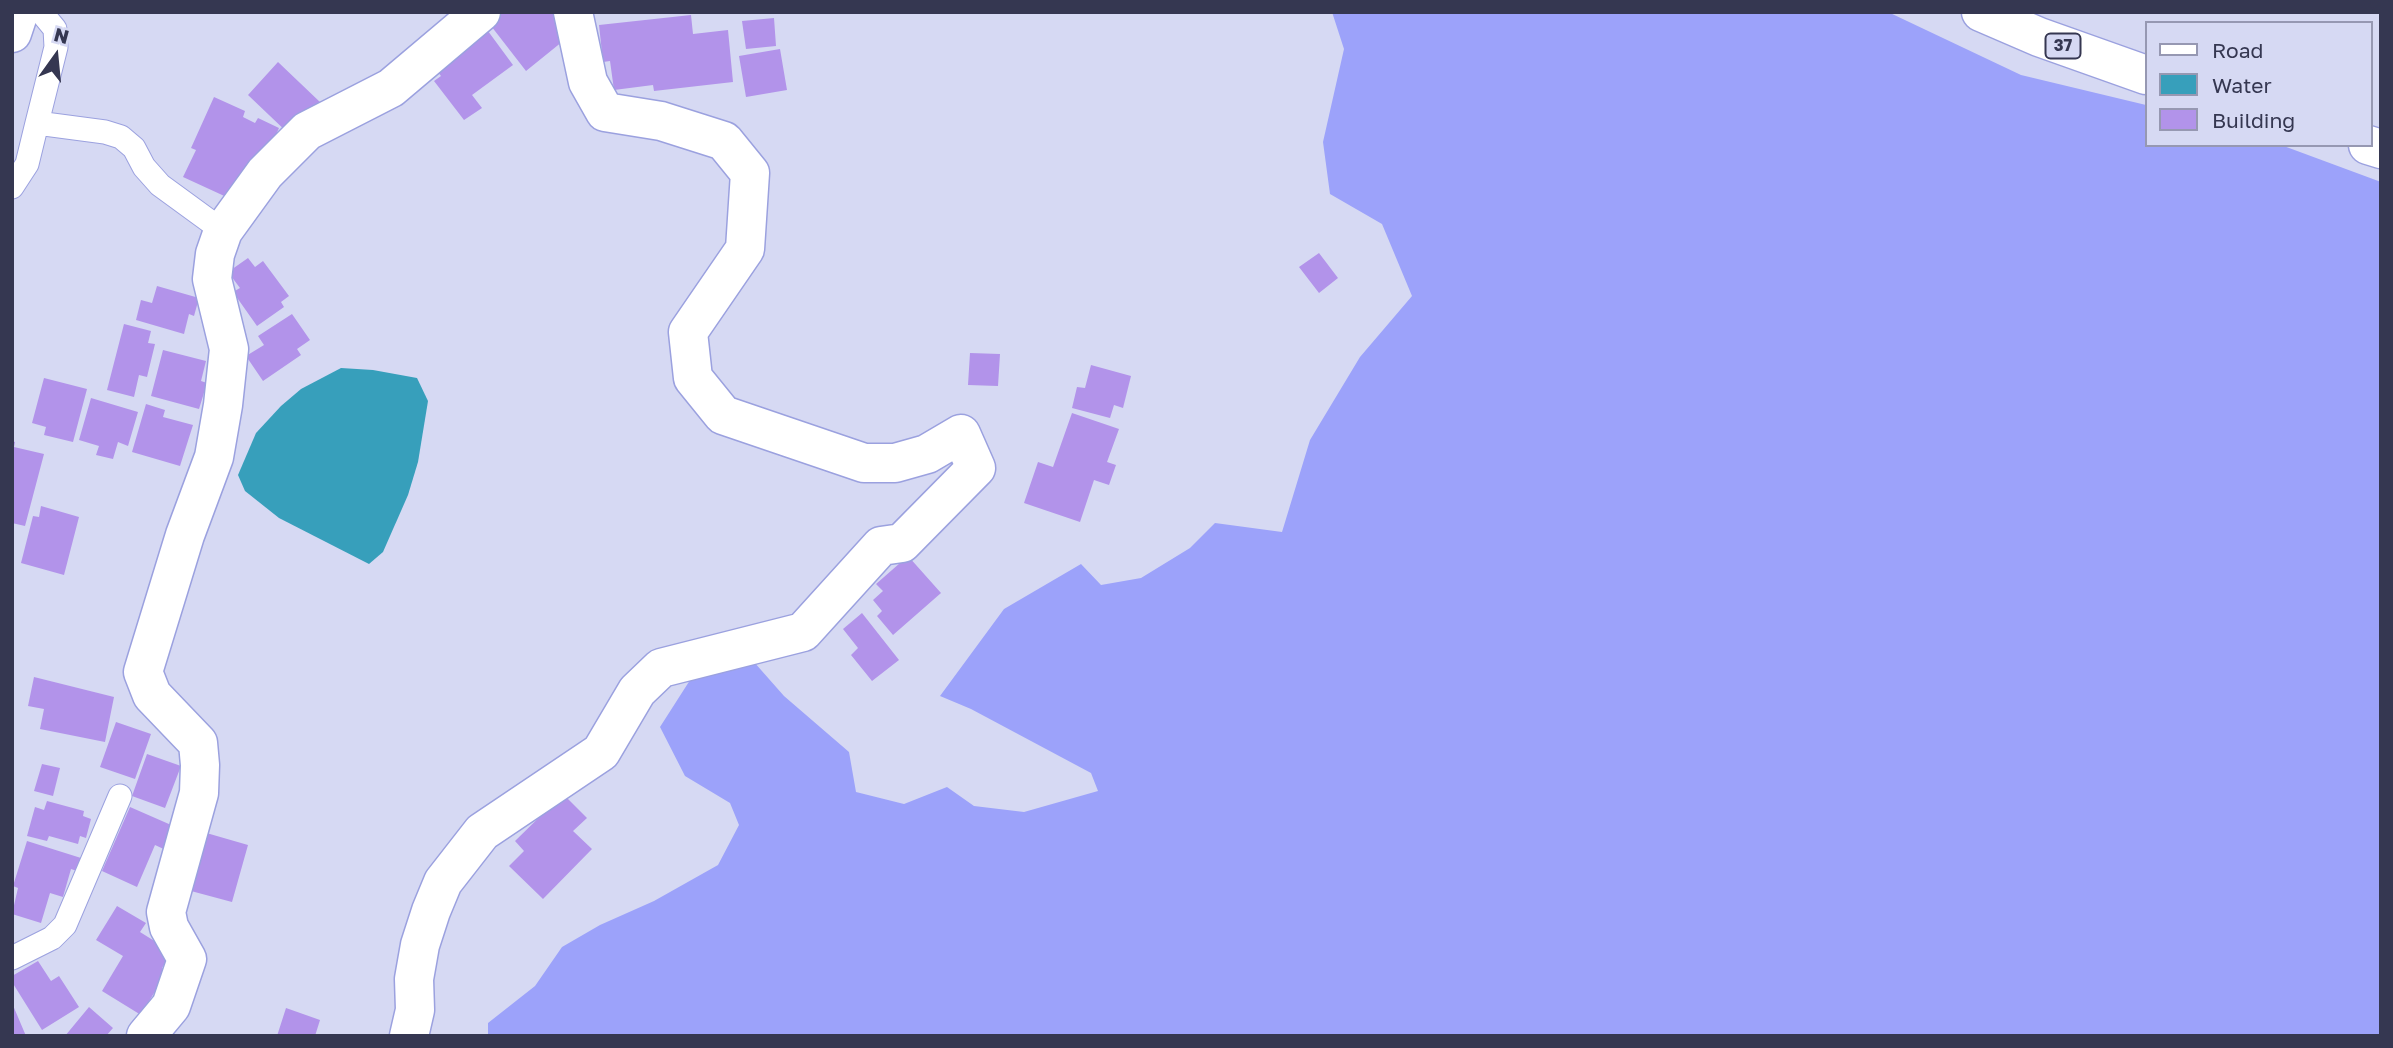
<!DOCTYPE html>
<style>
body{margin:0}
#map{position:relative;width:2393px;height:1048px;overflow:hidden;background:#d6d9f3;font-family:"Golos Text",sans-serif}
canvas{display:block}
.frame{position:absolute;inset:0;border:14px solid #353751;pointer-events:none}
.legend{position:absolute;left:2145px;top:21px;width:228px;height:126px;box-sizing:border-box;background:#d6d9f3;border:2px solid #9698b2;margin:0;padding:9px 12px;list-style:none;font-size:21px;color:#353751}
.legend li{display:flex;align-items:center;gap:14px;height:35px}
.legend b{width:35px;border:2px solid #9698b2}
.north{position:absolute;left:21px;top:21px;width:70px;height:70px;-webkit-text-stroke:5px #d6d9f3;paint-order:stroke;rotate:15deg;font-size:19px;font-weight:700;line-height:28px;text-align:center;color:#353751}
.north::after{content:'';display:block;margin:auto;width:24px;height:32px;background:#353751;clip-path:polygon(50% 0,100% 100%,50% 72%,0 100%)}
</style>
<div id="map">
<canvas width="2393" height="1048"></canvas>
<div class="frame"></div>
<ul class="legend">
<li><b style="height:9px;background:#fff"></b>Road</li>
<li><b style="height:19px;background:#379fbb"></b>Water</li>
<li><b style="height:19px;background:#b293ea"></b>Building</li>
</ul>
<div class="north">N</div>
</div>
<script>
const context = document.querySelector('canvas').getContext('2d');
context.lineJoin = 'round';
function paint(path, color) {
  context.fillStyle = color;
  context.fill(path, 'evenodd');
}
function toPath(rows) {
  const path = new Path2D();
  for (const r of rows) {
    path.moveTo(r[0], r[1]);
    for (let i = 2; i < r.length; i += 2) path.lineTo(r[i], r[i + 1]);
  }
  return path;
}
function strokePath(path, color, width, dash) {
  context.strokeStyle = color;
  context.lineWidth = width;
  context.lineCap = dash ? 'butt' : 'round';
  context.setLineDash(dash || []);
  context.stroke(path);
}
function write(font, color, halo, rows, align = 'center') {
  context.font = font + ' "Golos Text",sans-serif';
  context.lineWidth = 6;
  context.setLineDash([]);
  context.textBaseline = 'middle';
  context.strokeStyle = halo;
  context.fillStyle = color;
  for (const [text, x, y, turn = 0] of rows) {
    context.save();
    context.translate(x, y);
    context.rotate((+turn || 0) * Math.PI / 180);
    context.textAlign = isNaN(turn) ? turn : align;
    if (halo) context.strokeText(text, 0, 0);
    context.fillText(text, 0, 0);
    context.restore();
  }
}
const forest = toPath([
 [1332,12,1888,12,2021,75,2146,105,2146,145,2281,145,2381,182,2381,1036,488,1036,488,1023,535,986,562,947,600,925,654,901,718,865,739,825,730,803,685,776,660,727,692,677,754,662,784,696,849,752,856,792,904,804,947,787,974,806,1024,812,1098,791,1091,773,971,709,940,696,1004,609,1081,564,1101,585,1141,578,1190,548,1215,523,1282,532,1310,440,1360,357,1412,296,1382,224,1330,194,1323,142,1344,49]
]);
const water = toPath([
 [341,368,373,370,417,378,428,401,418,462,408,495,383,552,369,564,279,518,245,491,238,475,256,433,281,406,301,389]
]);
const building = toPath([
 [502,12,557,12,573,33,526,71,488,22],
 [691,15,693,34,728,30,733,82,654,91,653,85,614,90,610,61,603,62,599,25],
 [774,18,776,46,746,49,742,21],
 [485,27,513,65,472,95,482,108,464,120,434,81,441,76,433,66],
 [780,49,787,90,746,97,739,56],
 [278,62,321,103,290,135,248,95],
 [214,97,245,111,243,117,255,123,258,118,279,128,260,170,233,200,183,177,196,150,191,148],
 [1319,253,1338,278,1319,293,1299,267],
 [248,258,255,267,263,261,289,296,281,302,284,307,257,326,233,292,240,288,228,272],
 [157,286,199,298,194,316,189,314,184,334,136,320,141,300,152,303],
 [292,314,310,340,297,349,301,355,263,381,246,356,264,345,258,336],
 [124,324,151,331,148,343,155,344,147,377,139,375,134,397,107,390],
 [163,350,206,361,201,381,207,383,199,409,151,396],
 [970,353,1000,354,998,386,968,385],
 [1091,365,1131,376,1123,408,1114,405,1110,418,1072,408,1077,387,1085,388],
 [44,378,87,389,73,442,44,435,46,427,32,423],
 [91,398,138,412,128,446,118,442,113,459,96,455,99,446,79,440],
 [146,404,165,410,163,417,193,425,180,466,132,452],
 [1072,413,1119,429,1107,462,1116,465,1109,485,1094,480,1080,522,1024,503,1038,462,1053,467],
 [12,441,15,442,14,447,44,454,25,526,12,523],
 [41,506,79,517,64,575,21,563,33,516,39,517],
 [908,556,941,593,893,635,877,616,882,611,873,600,883,591,876,584],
 [862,613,899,660,872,681,851,655,858,648,843,629],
 [34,677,114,697,105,742,40,729,44,709,28,706],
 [116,722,151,734,135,779,100,767],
 [147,754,181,766,165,808,132,796],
 [42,764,60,768,53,796,34,791],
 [563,794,587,818,573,831,592,849,543,899,509,866,524,851,515,841],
 [47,801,84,811,83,816,91,819,86,838,80,836,78,844,49,836,47,841,27,836,35,807,44,810],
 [130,807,178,828,168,851,155,845,137,887,102,871],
 [203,832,248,845,232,902,191,891],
 [27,841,81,858,77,871,71,869,63,897,50,893,41,923,12,914,18,888,13,886],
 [117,906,146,923,140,932,172,952,162,968,167,971,141,1015,102,991,123,956,96,940],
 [38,961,51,981,59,976,79,1007,42,1030,12,982,12,976],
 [12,1003,26,1036,12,1036],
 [89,1007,113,1028,106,1036,65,1036],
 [286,1008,320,1020,315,1036,277,1036]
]);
const service = toPath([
 [37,123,56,47,55,29,41,12],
 [12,187,27,164,37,123,105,132,121,137,134,148,144,167,160,185,223,231],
 [12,958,52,938,65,925,120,796]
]);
const minor = toPath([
 [146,1036,171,1006,187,959,169,927,166,912,199,793,200,765,198,743,152,695,143,672,185,535,214,457,223,405,229,349,212,279,215,254,223,231,265,173,307,131,391,88,481,12],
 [409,1036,415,1010,414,979,420,945,431,911,443,882,482,832,601,752,637,691,661,668,803,632,881,546,902,543,976,468,961,434,927,454,895,463,864,463,723,415,693,378,688,332,745,249,750,173,724,141,661,121,605,112,588,82,573,12]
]);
const primary = toPath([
 [1981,12,2039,37,2146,75],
 [12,33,19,12],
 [2368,145,2381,149]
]);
const shields = [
 [2063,46,35]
];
const shieldNames = [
 ["37",2063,46]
];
paint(forest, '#9ca2fa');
paint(water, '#379fbb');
paint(building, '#b293ea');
strokePath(service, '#9ba1df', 25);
strokePath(minor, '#9ba1df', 41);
strokePath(primary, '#9ba1df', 41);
strokePath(service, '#fff', 23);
strokePath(minor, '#fff', 38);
strokePath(primary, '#fff', 38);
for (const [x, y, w] of shields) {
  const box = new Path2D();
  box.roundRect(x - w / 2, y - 12.5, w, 25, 5);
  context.fillStyle = '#d6d9f3';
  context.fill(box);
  strokePath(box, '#353751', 2);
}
write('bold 16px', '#353751', null, shieldNames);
</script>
